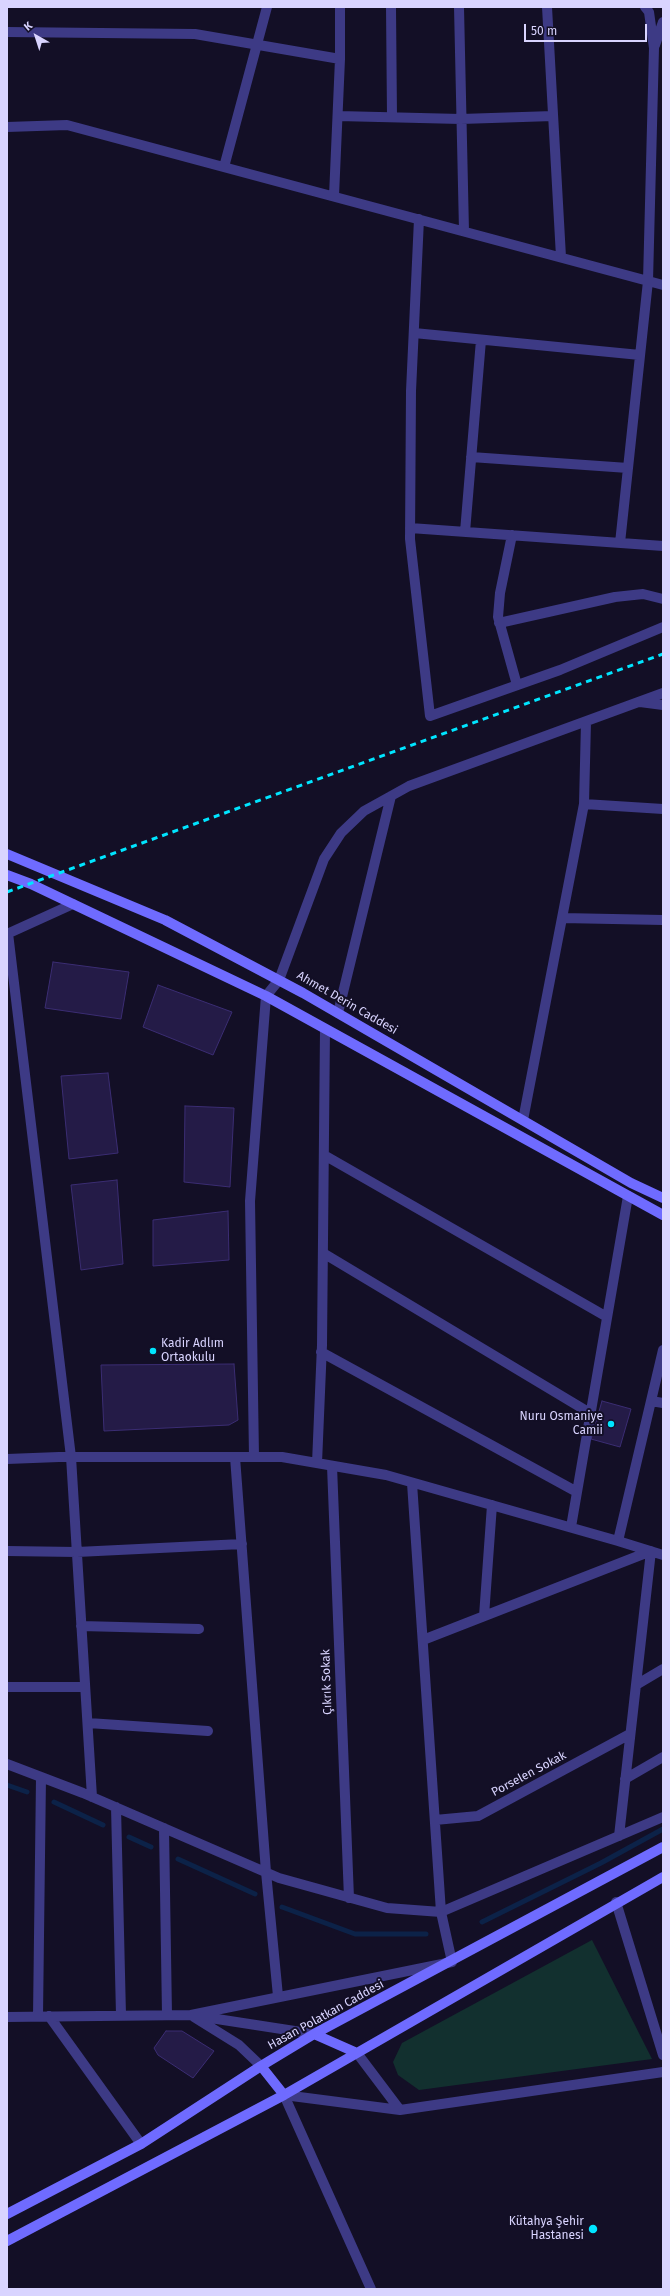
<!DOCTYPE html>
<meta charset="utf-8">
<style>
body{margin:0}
#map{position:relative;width:670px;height:2296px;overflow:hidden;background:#130f26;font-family:"Fira Sans",sans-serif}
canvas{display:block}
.frame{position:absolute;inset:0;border:8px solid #d9d4ff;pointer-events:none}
.north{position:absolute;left:16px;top:16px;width:40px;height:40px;-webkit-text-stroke:3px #130f26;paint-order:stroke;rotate:321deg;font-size:11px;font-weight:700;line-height:16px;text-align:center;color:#d9d4ff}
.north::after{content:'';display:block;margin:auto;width:14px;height:18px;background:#d9d4ff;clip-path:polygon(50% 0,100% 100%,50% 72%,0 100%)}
.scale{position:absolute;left:524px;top:24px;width:123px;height:18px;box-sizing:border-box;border:2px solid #d9d4ff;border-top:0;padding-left:5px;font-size:12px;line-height:14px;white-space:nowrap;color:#d9d4ff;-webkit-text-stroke:3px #130f26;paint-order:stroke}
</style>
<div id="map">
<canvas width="670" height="2296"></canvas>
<div class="frame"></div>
<div class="north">K</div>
<div class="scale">50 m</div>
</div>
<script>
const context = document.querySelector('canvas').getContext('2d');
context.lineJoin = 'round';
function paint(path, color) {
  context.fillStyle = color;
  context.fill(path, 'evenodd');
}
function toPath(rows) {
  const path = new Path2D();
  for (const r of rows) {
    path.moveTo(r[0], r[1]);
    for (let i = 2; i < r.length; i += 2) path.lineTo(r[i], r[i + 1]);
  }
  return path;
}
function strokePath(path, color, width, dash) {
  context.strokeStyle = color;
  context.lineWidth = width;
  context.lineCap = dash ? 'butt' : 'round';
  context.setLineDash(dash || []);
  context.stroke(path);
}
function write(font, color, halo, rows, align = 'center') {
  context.font = font + ' "Fira Sans",sans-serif';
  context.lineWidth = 4;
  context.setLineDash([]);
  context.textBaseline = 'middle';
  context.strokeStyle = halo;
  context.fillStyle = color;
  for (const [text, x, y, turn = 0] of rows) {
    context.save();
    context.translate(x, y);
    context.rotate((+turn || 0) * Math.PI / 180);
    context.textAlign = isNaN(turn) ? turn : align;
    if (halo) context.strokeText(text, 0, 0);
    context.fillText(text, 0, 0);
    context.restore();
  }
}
const green = toPath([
 [592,1940,652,2059,419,2090,398,2075,393,2062,402,2043]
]);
const stream = toPath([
 [7,1785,27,1792],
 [54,1802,103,1825],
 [129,1837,151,1847],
 [178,1859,255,1894],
 [282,1907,355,1934,426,1934],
 [482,1922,601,1863,663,1829]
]);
const building = toPath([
 [53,962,129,972,121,1019,45,1008,53,962],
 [158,985,232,1012,213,1055,143,1027,158,985],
 [108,1073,118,1153,69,1159,61,1076,108,1073],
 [185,1106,234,1108,230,1187,184,1182,185,1106],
 [117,1180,123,1264,81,1270,71,1185,117,1180],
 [228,1211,229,1260,153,1266,153,1220,228,1211],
 [234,1364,238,1420,229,1425,104,1431,101,1365,234,1364],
 [602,1401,631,1409,620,1447,591,1439,602,1401],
 [166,2031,182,2031,214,2051,193,2078,158,2055,154,2048,166,2031]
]);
const minor = toPath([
 [391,7,392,117],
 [459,7,464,231],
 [547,7,561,257],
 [7,32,195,34,340,59],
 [655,45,663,22],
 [338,116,461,119,553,116],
 [7,127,67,125,663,285],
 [224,167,267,7],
 [334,196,340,59,340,7],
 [419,219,411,391,410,539,430,716,560,670,663,627],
 [414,333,640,355],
 [471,457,628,468],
 [410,528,663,546],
 [465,532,481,340],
 [512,535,500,593,498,617,517,685],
 [620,543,648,281,654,48,649,12,645,7],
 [499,623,615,597,643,594,663,599],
 [640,702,663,705],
 [584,804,663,809],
 [562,918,663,920],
 [8,933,71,1457,92,1797],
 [7,934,73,904],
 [338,1013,391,796],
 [523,1120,584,804,586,722],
 [324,1155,607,1317],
 [323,1253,590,1413],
 [321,1352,577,1492],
 [651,1401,663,1403],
 [235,1457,266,1872,278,1996],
 [254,1457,250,1201,266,996,279,980,324,859,341,833,364,811,409,786,663,693],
 [7,1459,59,1457,282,1457,386,1475,618,1541,663,1555],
 [317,1463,322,1345,325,1029],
 [332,1466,349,1898],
 [571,1527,628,1196],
 [618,1541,663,1350],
 [7,1551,77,1552,242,1544],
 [484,1616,492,1505],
 [81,1626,199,1629],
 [423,1640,651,1551,619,1836],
 [636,1685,663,1669],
 [7,1687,85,1687],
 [88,1723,208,1731],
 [7,1764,83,1793,279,1878,387,1908,441,1912,663,1817],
 [625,1779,663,1757],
 [116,1807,121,2015],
 [435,1820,478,1816,630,1734],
 [164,1828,167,2015],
 [616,1902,663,2055],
 [191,2015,452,1962,441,1912,412,1483],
 [38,2016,41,1777],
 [49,2016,141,2144],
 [7,2017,191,2015,314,2034],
 [194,2017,239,2045,261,2066],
 [357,2053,400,2110],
 [284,2095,400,2110,663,2072]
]);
const tertiary = toPath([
 [284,2095,371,2289]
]);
const secondary = toPath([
 [7,854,165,920,303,993,631,1183,663,1198],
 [7,875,31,884,266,996,663,1215],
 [314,2034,357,2053],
 [261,2066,284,2095],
 [7,2214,141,2144,261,2066,314,2034,663,1847],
 [7,2241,284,2095,663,1877]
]);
const rail = toPath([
 [7,892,663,654]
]);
const markers = [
 [153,1351,4,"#00e5ff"],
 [611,1424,4,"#00e5ff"],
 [593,2229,5,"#00e5ff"]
];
const streetNames = [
 ["Ahmet Derin Caddesi",347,1003,30],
 ["Çıkrık Sokak",327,1682,-92],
 ["Porselen Sokak",529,1774,-28],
 ["Hasan Polatkan Caddesi",326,2015,-29]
];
const poiNames = [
 ["Kadir Adlım",161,1344,"left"],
 ["Ortaokulu",161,1358,"left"],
 ["Nuru Osmaniye",603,1417],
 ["Camii",603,1431],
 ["Kütahya Şehir",584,2222],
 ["Hastanesi",584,2236]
];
paint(green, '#12302f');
strokePath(stream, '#0c2248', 5);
paint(building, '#241b47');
strokePath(building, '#3b2d73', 1);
strokePath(minor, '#3d3a85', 10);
strokePath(tertiary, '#3d3a85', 10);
strokePath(secondary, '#6f6bff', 10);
strokePath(rail, '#00e5ff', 3, [6, 5]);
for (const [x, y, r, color] of markers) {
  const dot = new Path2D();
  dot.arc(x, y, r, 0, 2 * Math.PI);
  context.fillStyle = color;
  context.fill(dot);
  strokePath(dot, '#130f26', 1.5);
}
write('12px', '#d9d4ff', '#130f26', streetNames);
write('12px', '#d9d4ff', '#130f26', poiNames, 'right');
</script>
